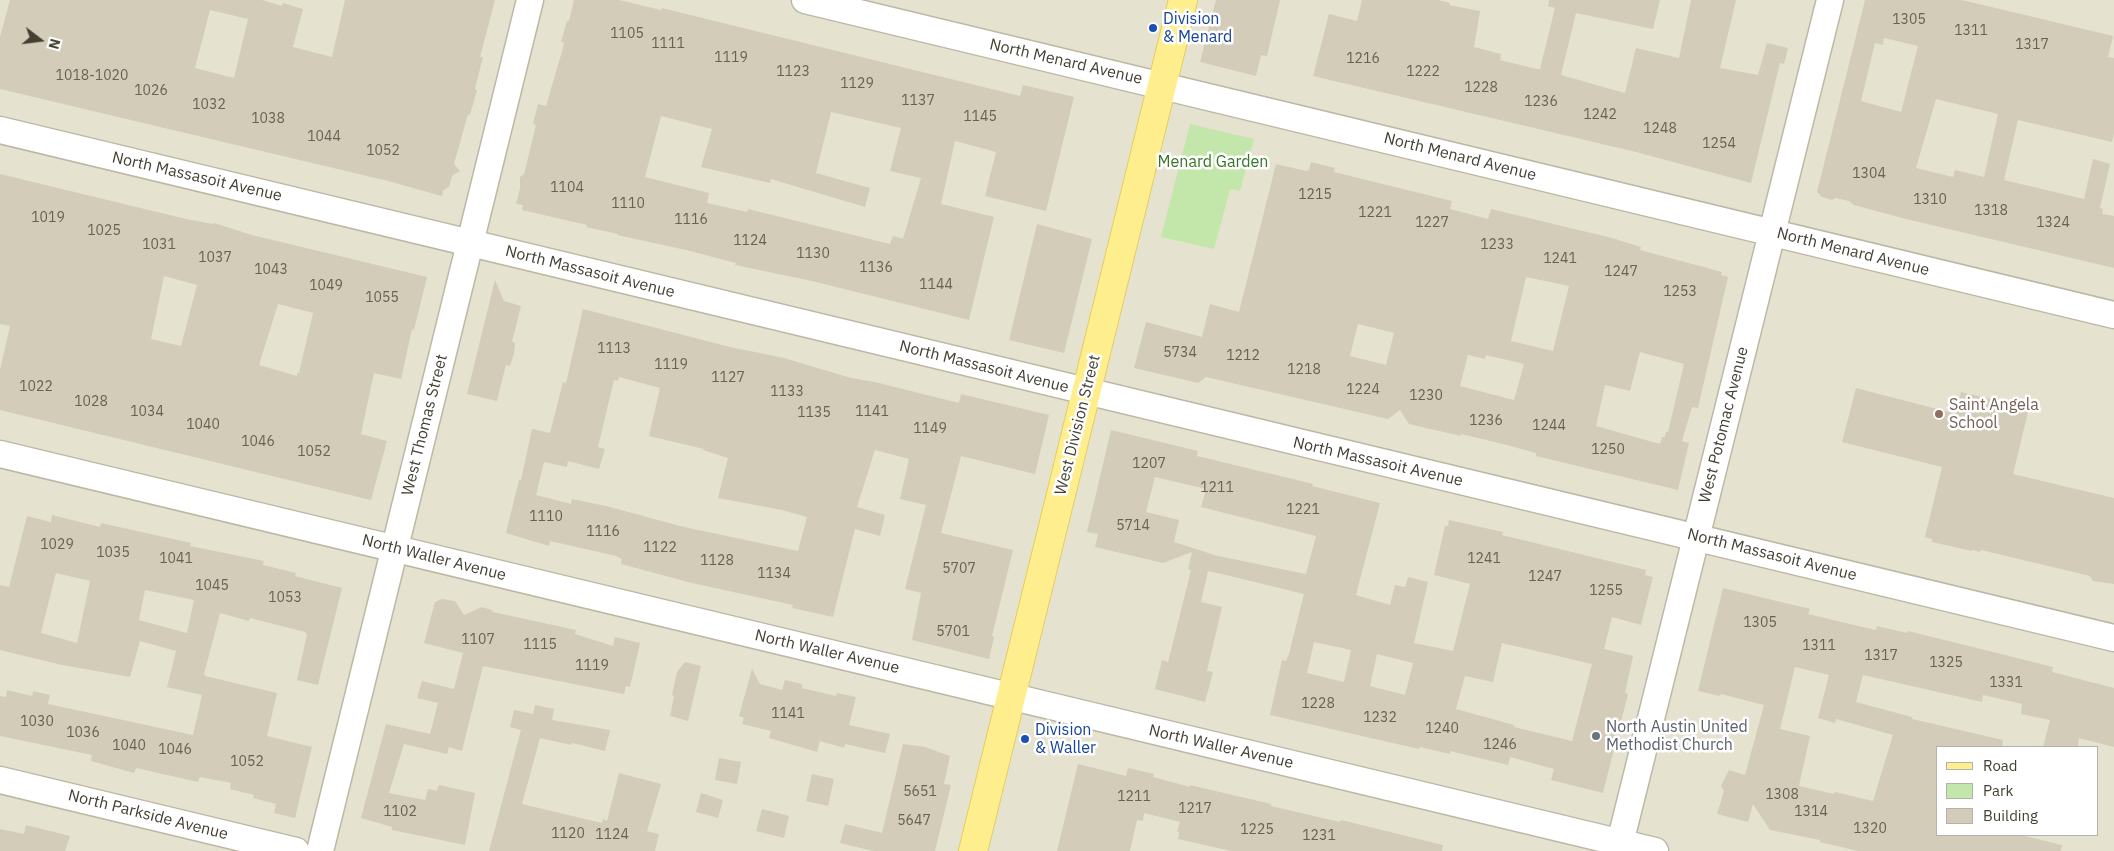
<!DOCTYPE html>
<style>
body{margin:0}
#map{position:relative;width:2114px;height:851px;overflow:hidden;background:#f2efe2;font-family:"IBM Plex Sans",sans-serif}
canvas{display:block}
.legend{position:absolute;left:1936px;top:746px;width:162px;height:90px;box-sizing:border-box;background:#fff;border:1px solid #b4b2ad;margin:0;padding:6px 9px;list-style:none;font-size:15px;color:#433f33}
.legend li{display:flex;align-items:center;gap:10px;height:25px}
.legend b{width:25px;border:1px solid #b4b2ad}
.north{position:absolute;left:15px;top:15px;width:50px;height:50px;-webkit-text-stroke:4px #fff;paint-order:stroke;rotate:105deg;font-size:14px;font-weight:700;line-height:20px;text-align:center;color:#433f33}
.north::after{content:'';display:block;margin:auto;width:18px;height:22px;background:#433f33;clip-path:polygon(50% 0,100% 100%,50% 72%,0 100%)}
</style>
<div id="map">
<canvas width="2114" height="851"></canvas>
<ul class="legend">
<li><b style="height:6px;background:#ffee8e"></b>Road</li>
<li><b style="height:14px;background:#c3e7aa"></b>Park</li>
<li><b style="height:14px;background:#d3ccb8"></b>Building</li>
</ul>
<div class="north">N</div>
</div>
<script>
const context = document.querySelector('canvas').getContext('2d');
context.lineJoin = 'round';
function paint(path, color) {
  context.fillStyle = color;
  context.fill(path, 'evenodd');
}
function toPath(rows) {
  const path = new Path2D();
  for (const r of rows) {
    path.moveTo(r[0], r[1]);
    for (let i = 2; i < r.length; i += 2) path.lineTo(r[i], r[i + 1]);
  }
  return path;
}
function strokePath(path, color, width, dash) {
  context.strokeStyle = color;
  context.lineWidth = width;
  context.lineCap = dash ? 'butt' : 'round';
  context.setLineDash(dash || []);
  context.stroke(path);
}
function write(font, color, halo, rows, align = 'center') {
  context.font = font + ' "IBM Plex Sans",sans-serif';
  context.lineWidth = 5;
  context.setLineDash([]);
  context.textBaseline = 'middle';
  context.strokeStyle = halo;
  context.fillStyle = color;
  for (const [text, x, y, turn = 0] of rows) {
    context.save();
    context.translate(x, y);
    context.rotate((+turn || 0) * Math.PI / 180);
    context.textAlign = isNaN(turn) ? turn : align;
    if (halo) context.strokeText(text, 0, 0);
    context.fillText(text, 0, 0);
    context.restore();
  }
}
const residential = toPath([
 [0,0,2114,0,2114,851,0,851],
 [1938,747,2098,747,2098,835,1938,835]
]);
const green = toPath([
 [1190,124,1254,139,1240,191,1230,189,1214,249,1161,237]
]);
const building = toPath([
 [10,0,262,0,282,6,283,3,303,9,293,47,332,57,345,0,495,0,480,57,483,57,475,89,477,90,470,115,468,114,454,164,460,171,452,176,449,187,443,190,442,196,388,181,0,89,0,37],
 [210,10,248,19,234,78,195,68],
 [574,0,619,0,661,10,662,8,1020,96,1023,85,1074,97,1046,211,985,196,996,152,955,141,941,204,994,217,969,320,812,281,735,265,736,263,686,250,617,235,618,234,586,227,587,225,522,210,523,205,516,204,520,188,520,177,524,174,536,125,533,124,538,104,546,106,563,48,564,42,561,42,567,21,569,21],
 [831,112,901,128,890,171,921,178,903,239,893,236,890,244,748,209,747,212,707,203,709,193,645,177,661,116,712,129,701,167,770,183,771,179,865,207,870,188,816,173],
 [1216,0,1280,0,1267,56,1261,55,1256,76,1200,62],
 [1362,0,1438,0,1450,3,1449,5,1480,11,1474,47,1501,54,1500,60,1537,69,1540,69,1555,8,1548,6,1549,0,1660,0,1653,29,1576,13,1561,75,1625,93,1636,48,1679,58,1691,0,1736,0,1720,68,1758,75,1767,43,1788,48,1784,64,1780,63,1751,183,1636,152,1313,76,1329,14,1357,21],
 [1865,0,1962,0,2113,36,2108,57,2114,58,2114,133,2112,142,2018,120,2004,180,2084,199,2093,159,2110,164,2100,208,2103,209,2102,214,2114,216,2114,268,1906,219,1854,205,1849,201,1836,198,1832,200,1822,197,1817,192],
 [1884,38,1918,46,1901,112,1861,101,1875,43,1883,45],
 [1936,99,1998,114,1984,177,1955,170,1953,177,1916,168],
 [1311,162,1335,168,1334,172,1452,201,1450,209,1488,219,1491,209,1612,238,1641,247,1640,250,1722,272,1721,275,1728,277,1698,408,1692,407,1682,441,1689,443,1678,490,1536,456,1536,453,1507,445,1461,434,1461,436,1409,424,1400,410,1388,419,1206,377,1198,383,1134,368,1146,322,1202,337,1210,304,1239,312,1276,164,1306,171,1309,170],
 [1526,277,1569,286,1553,351,1511,341],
 [1358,324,1394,333,1386,365,1350,356],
 [1640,352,1684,364,1668,432,1666,432,1665,437,1662,437,1660,444,1596,426,1605,385,1630,391],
 [1468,355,1485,359,1486,355,1524,364,1514,400,1460,386],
 [0,174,186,219,213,224,214,223,252,235,427,277,414,330,412,329,401,379,374,373,361,434,387,441,371,500,0,410,0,370,10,326,0,324],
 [164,276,197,285,181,346,151,339],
 [278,304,313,313,299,373,297,373,297,376,259,365],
 [1037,224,1092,239,1064,353,1009,340],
 [495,280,504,301,521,306,512,342,515,343,514,354,510,366,506,365,497,401,467,394],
 [583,309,730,347,784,358,851,378,875,382,959,403,961,394,1049,415,1035,474,961,456,941,533,1013,550,992,636,994,637,989,659,912,640,921,593,905,589,926,505,900,499,909,459,875,450,857,507,885,515,880,536,855,529,833,617,792,608,793,605,692,583,621,564,622,559,616,556,550,541,549,546,506,533,519,480,521,480,532,429,550,433,563,382,566,383],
 [619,377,660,388,649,436,704,449,703,450,728,458,718,498,782,510,807,517,798,551,684,527,606,506,572,499,571,504,536,495,544,462,567,467,568,461,599,469,605,449,598,447,614,380,618,381],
 [1856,388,1956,414,1961,392,2029,408,2013,474,2114,498,2114,584,2093,581,2090,576,1981,550,1980,552,1972,550,1972,551,1932,542,1932,539,1925,537,1942,467,1842,442],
 [1111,430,1198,451,1197,456,1297,480,1313,484,1312,486,1380,503,1356,595,1390,605,1395,585,1405,587,1408,577,1428,582,1414,643,1453,651,1470,584,1434,575,1445,526,1448,526,1449,520,1503,532,1502,535,1646,570,1645,575,1653,577,1641,625,1612,617,1604,649,1633,656,1625,693,1628,694,1603,793,1551,780,1554,769,1510,757,1508,765,1450,751,1450,754,1420,747,1419,749,1270,715,1282,660,1286,661,1289,654,1304,594,1230,576,1208,571,1201,602,1222,607,1207,671,1213,672,1205,702,1155,689,1162,660,1168,662,1191,570,1188,569,1192,552,1163,563,1095,547,1098,534,1087,532],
 [1155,477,1206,489,1201,507,1316,536,1306,574,1218,556,1174,542,1179,520,1146,512],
 [1314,642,1351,650,1344,682,1307,673],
 [1502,643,1592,664,1572,741,1514,727,1514,725,1456,709,1465,676,1493,682],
 [1377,654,1413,663,1405,695,1370,686],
 [52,515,100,527,101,523,191,543,190,546,264,561,263,565,296,573,295,576,342,588,318,685,297,680,307,634,305,632,250,618,249,621,220,613,204,674,205,676,277,693,267,736,312,747,295,818,274,813,276,804,253,798,254,795,230,789,231,783,200,777,198,782,136,768,134,773,91,761,92,755,0,736,0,696,6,697,7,690,32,696,33,691,50,695,48,704,193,735,202,695,167,687,176,651,140,641,130,677,62,665,0,650,0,585,9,587,27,516,51,522],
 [56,573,90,581,77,643,41,633],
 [145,590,194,600,187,633,139,620],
 [1723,588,1810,609,1808,614,1837,621,1876,630,1877,626,1907,633,1908,631,1993,652,2053,667,2052,672,2114,688,2114,747,2079,738,2078,747,2043,747,2050,720,2021,714,2022,704,1983,695,1982,702,1863,675,1856,702,1912,717,1912,719,2003,740,2002,747,1938,747,1938,835,2021,835,2062,845,2061,851,1858,851,1820,842,1820,840,1770,830,1753,804,1748,822,1717,814,1724,791,1721,786,1729,770,1745,775,1764,705,1721,694,1720,696,1698,691],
 [1795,667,1829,675,1818,718,1835,723,1836,719,1893,735,1873,801,1835,792,1834,794,1799,786,1810,736,1780,729],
 [442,599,455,601,464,615,482,607,492,610,493,612,576,630,575,634,613,646,615,637,640,643,630,687,626,686,624,694,483,666,462,751,449,747,447,754,404,744,389,793,425,800,428,789,437,791,439,785,475,793,465,845,392,830,392,827,361,818,386,724,430,734,438,703,417,698,422,681,454,689,463,653,424,643,435,602],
 [685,662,701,666,688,721,670,716,674,696,672,695,677,672],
 [752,669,760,684,782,690,785,680,802,684,802,688,836,696,837,693,856,697,849,725,890,734,885,753,845,744,844,748,820,741,817,752,769,738,771,731,742,724,744,718,739,716],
 [535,705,554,709,552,720,610,730,605,751,572,743,571,745,540,738,522,804,602,823,603,819,607,821,619,773,661,784,647,831,659,834,655,851,489,851,521,730,510,727,514,710,533,714],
 [903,744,925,747,950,756,944,784,951,785,935,851,873,851,840,843,845,824,882,833],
 [719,758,741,762,737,784,715,780],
 [1078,764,1126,776,1128,768,1154,774,1153,777,1190,787,1190,785,1271,804,1271,806,1340,822,1341,820,1443,845,1442,851,1231,851,1178,839,1179,832,1177,832,1180,822,1144,813,1143,821,1137,820,1130,851,1057,851],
 [812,774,834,779,828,806,806,801],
 [701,793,723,800,718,818,696,812],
 [762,809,789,816,784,838,756,831],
 [26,825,70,836,65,851,0,851,0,829,24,834]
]);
const minor = toPath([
 [805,0,2114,315],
 [0,130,2114,638],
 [0,454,1655,851],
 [0,780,296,851],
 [320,851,530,0],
 [1618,851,1830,0]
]);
const major = toPath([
 [973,851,1183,0]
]);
const markers = [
 [1153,28,5,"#1a4fb4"],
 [1939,414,5,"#8d6e63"],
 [1596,736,5,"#6b7280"],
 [1025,739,5,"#1a4fb4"]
];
const numberNames = [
 ["1305",1909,20],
 ["1311",1971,31],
 ["1105",627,34],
 ["1111",668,44],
 ["1317",2032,45],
 ["1119",731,58],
 ["1216",1363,59],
 ["1123",793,72],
 ["1222",1423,72],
 ["1018-1020",92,76],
 ["1129",857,84],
 ["1228",1481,88],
 ["1026",151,91],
 ["1137",918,101],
 ["1236",1541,102],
 ["1032",209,105],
 ["1242",1600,115],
 ["1145",980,117],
 ["1038",268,119],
 ["1248",1660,129],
 ["1044",324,137],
 ["1254",1719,144],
 ["1052",383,151],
 ["1304",1869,174],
 ["1104",567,188],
 ["1215",1315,195],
 ["1310",1930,200],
 ["1110",628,204],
 ["1318",1991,211],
 ["1221",1375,213],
 ["1019",48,218],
 ["1116",691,220],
 ["1227",1432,223],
 ["1324",2053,223],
 ["1025",104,231],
 ["1124",750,241],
 ["1031",159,245],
 ["1233",1497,245],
 ["1130",813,254],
 ["1037",215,258],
 ["1241",1560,259],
 ["1136",876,268],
 ["1043",271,270],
 ["1247",1621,272],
 ["1144",936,285],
 ["1049",326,286],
 ["1253",1680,292],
 ["1055",382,298],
 ["1113",614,349],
 ["5734",1180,353],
 ["1212",1243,356],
 ["1119",671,365],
 ["1218",1304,370],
 ["1127",728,378],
 ["1022",36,387],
 ["1224",1363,390],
 ["1133",787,392],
 ["1230",1426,396],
 ["1028",91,402],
 ["1034",147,412],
 ["1141",872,412],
 ["1135",814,413],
 ["1236",1486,421],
 ["1040",203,425],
 ["1244",1549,426],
 ["1149",930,429],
 ["1046",258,442],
 ["1250",1608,450],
 ["1052",314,452],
 ["1207",1149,464],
 ["1211",1217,488],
 ["1221",1303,510],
 ["1110",546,517],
 ["5714",1133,526],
 ["1116",603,532],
 ["1029",57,545],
 ["1122",660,548],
 ["1035",113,553],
 ["1041",176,559],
 ["1241",1484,559],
 ["1128",717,561],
 ["5707",959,569],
 ["1134",774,574],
 ["1247",1545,577],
 ["1045",212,586],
 ["1255",1606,591],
 ["1053",285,598],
 ["1305",1760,623],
 ["5701",953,632],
 ["1107",478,640],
 ["1115",540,645],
 ["1311",1819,646],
 ["1317",1881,656],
 ["1325",1946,663],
 ["1119",592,666],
 ["1331",2006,683],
 ["1228",1318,704],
 ["1141",788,714],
 ["1232",1380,718],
 ["1030",37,722],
 ["1240",1442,729],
 ["1036",83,733],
 ["1246",1500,745],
 ["1040",129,746],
 ["1046",175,750],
 ["1052",247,762],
 ["5651",920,792],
 ["1308",1782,795],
 ["1211",1134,797],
 ["1217",1195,809],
 ["1102",400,812],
 ["1314",1811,812],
 ["5647",914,821],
 ["1320",1870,829],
 ["1225",1257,830],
 ["1120",568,834],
 ["1124",612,835],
 ["1231",1319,836]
];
const transitNames = [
 ["Division",1163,19],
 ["& Menard",1163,37],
 ["Division",1035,730],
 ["& Waller",1035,748]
];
const streetNames = [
 ["North Menard Avenue",1066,62,13],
 ["North Menard Avenue",1460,157,14],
 ["North Massasoit Avenue",197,177,13],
 ["North Menard Avenue",1853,252,14],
 ["North Massasoit Avenue",590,272,14],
 ["North Massasoit Avenue",984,367,14],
 ["West Thomas Street",425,425,-76],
 ["West Division Street",1078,425,-76],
 ["West Potomac Avenue",1724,425,-76],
 ["North Massasoit Avenue",1378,462,13],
 ["North Massasoit Avenue",1772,555,14],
 ["North Waller Avenue",434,558,14],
 ["North Waller Avenue",827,652,13],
 ["North Waller Avenue",1221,747,13],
 ["North Parkside Avenue",148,815,14]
];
const parkNames = [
 ["Menard Garden",1213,162]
];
const educationNames = [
 ["Saint Angela",1949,405],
 ["School",1949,423]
];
const worshipNames = [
 ["North Austin United",1606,727],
 ["Methodist Church",1606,745]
];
paint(residential, '#e6e2d0');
paint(green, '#c3e7aa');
paint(building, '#d3ccb8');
strokePath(minor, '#bdb8a5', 29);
strokePath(major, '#e4ce5e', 30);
strokePath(minor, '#fff', 26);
strokePath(major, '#ffee8e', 28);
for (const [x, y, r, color] of markers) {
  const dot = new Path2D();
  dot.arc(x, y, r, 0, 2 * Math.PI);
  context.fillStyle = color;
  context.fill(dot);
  strokePath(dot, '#fff', 2);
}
write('14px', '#676254', null, numberNames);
write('16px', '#164399', '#fff', transitNames, 'left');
write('16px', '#433f33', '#fff', streetNames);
write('16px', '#397526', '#fff', parkNames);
write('16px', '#785e54', '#fff', educationNames, 'left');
write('16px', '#5b616d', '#fff', worshipNames, 'left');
</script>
